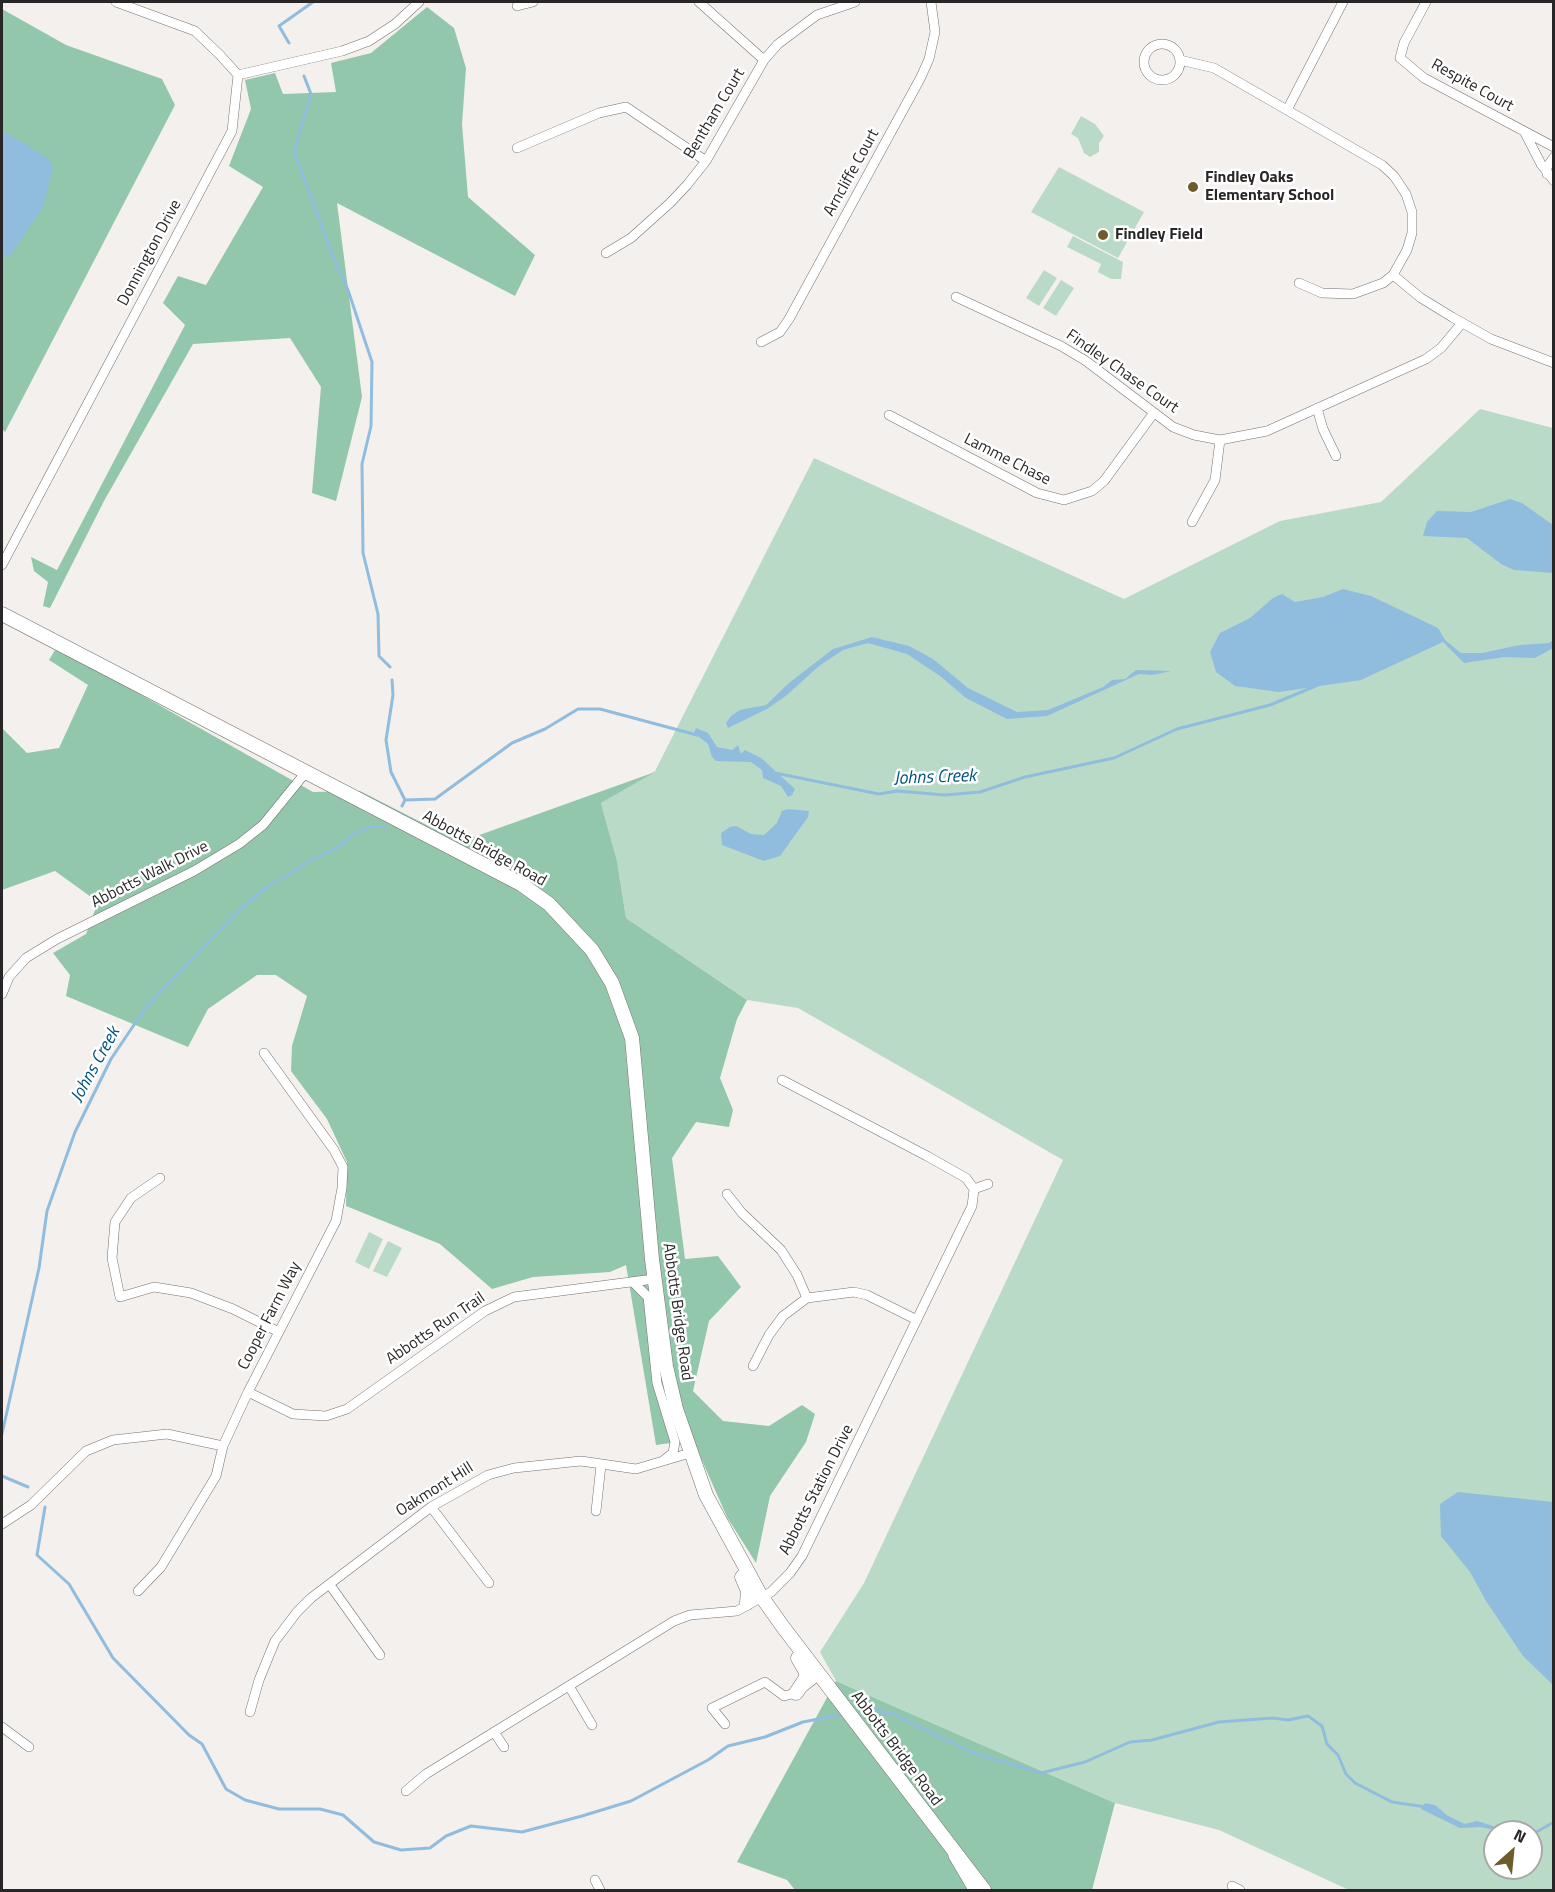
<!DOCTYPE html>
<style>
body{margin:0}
#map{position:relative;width:1555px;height:1892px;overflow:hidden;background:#f4f0ee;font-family:"Titillium Web",sans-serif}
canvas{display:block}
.frame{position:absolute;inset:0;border:3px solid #282626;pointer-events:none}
.north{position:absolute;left:1483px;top:1820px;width:60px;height:60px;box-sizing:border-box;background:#fff;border:2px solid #a9a8a8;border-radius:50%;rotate:27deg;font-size:16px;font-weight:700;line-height:24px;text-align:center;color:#282626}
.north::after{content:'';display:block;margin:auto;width:21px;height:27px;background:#6e5c2b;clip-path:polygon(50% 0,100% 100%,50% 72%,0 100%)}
</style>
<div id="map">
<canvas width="1555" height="1892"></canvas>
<div class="frame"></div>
<div class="north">N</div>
</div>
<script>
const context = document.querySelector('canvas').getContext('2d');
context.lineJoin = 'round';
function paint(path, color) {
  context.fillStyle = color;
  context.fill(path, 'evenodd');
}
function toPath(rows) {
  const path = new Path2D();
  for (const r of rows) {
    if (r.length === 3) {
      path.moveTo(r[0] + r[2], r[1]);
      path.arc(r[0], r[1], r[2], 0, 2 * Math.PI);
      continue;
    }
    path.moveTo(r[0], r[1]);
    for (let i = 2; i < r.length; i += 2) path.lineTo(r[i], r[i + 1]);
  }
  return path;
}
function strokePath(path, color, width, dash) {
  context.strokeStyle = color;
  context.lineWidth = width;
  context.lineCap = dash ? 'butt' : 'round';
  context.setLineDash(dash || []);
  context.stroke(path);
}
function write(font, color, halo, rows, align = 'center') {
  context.font = font + ' "Titillium Web",sans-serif';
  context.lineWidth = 5;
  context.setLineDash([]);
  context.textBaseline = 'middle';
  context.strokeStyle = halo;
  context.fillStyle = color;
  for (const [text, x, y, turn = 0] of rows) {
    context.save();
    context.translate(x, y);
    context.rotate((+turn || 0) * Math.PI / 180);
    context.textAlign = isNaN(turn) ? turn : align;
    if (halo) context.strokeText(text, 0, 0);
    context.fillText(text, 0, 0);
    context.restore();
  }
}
const green = toPath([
 [1081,116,1095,124,1104,136,1099,143,1099,152,1090,157,1084,153,1078,138,1071,134],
 [1059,167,1144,212,1118,258,1031,212],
 [1073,236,1123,262,1121,279,1111,279,1098,272,1101,264,1067,247],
 [1044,270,1057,278,1039,306,1026,298],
 [1061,280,1074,288,1056,316,1043,308],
 [1480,409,1553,428,1553,1890,1349,1890,1219,1830,1115,1803,836,1681,820,1652,864,1583,1063,1160,798,1008,747,1000,626,918,617,861,601,803,655,771,814,458,1124,599,1280,521,1381,502],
 [1495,1832,1531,1832,1531,1868,1495,1868],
 [369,1232,383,1239,369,1269,355,1262],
 [388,1241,402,1248,387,1277,373,1271]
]);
const forest = toPath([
 [427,7,454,28,466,68,462,124,468,197,535,255,515,296,337,203,362,397,336,501,312,493,321,387,290,338,193,344,104,501,50,608,43,606,48,582,34,571,31,557,57,570,185,325,163,303,178,276,206,285,263,187,229,166,251,109,245,80,275,73,283,94,336,92,331,63,371,53],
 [2,9,66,45,162,79,175,105,5,432,2,429],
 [55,650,97,670,313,792,360,791,460,842,655,772,601,803,617,861,626,918,747,1000,737,1019,720,1078,733,1110,729,1127,696,1122,672,1158,685,1259,718,1256,741,1287,709,1321,693,1391,723,1421,769,1426,802,1405,815,1414,806,1442,770,1496,756,1563,727,1517,693,1440,656,1445,626,1265,610,1272,533,1277,492,1289,440,1244,346,1206,347,1162,327,1119,291,1071,292,1046,307,996,276,975,257,975,208,1009,188,1047,66,996,70,975,53,953,86,934,98,902,55,871,2,890,2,728,27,753,59,748,88,685,49,660],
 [836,1681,1115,1803,1092,1890,795,1890,787,1880,737,1862]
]);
const water = toPath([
 [2,130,49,159,53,168,43,207,10,256,2,257],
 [1510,499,1522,503,1553,525,1553,573,1514,570,1501,564,1467,538,1423,536,1427,522,1437,511,1471,512],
 [1343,589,1371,596,1438,628,1445,640,1461,653,1482,653,1520,645,1549,643,1553,640,1553,648,1535,658,1505,657,1464,663,1443,642,1361,680,1279,692,1235,686,1216,672,1210,652,1220,633,1250,618,1273,598,1282,594,1295,602,1323,597],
 [872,637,909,646,933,659,968,688,1017,712,1048,710,1103,687,1112,680,1125,679,1136,670,1171,671,1152,675,1139,674,1047,716,1007,719,966,698,940,676,907,654,868,643,843,650,819,666,787,695,767,709,728,728,726,723,731,716,740,710,766,705,789,683,833,649],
 [696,728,708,733,717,747,732,750,738,745,741,754,745,750,761,758,795,789,792,795,788,797,781,786,763,778,762,770,751,762,716,761,712,757,708,744,694,733],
 [788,809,809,811,808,817,780,856,764,861,722,845,721,833,730,827,736,826,751,834,764,835,777,823,782,811],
 [1458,1492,1553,1502,1553,1685,1523,1656,1486,1601,1470,1572,1441,1536,1440,1504],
 [1425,1803,1435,1805,1448,1816,1465,1824,1477,1821,1499,1828,1503,1832,1481,1827,1460,1828,1421,1809]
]);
const stream = toPath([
 [289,43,279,26,313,2],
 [304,76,311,94,294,151,333,256,348,290,372,362,371,426,362,464,363,553,378,614,379,656,390,667],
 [392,680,393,695,386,740,391,772,405,800],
 [775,773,879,794,897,791,945,795,980,792,1025,777,1114,758,1177,729,1270,705,1323,683],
 [405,800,435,799,512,743,545,729,578,709,600,709,697,735],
 [402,806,405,800],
 [2,1434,39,1268,47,1211,75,1132,111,1059,146,1007,240,909,264,889,315,858,337,848,354,834,371,826,386,827],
 [2,1476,28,1487],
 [45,1507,37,1555,69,1584,113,1658,189,1735,202,1744,226,1789,245,1800,279,1809,320,1809,343,1815,374,1842,401,1850,430,1848,446,1836,471,1826,522,1832,582,1816,631,1801,708,1760,728,1746,765,1737,803,1722,839,1715],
 [871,1709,896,1715,973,1753,1041,1773,1085,1762,1130,1742,1152,1740,1219,1722,1273,1718,1288,1720,1308,1716,1322,1726,1327,1744,1338,1755,1346,1774,1355,1783,1392,1802,1426,1807],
 [1531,1835,1554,1822]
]);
const street = toPath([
 [699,2,764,60],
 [1343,2,1287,110,1382,165,1394,176,1406,194,1412,212,1412,233,1407,250,1393,275,1421,298,1452,317,1491,339,1554,363],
 [1426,2,1404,43,1400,58,1424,78,1554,147],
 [517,6,533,2],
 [1162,62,18],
 [1180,60,1214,68,1287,110],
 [238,75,342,51,369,41,395,24,419,2],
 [1524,131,1541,164,1554,181],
 [517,148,599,113,626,107,706,161],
 [1547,174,1547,167,1554,157],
 [606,253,631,238,670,203,687,185,706,161,764,60,778,44,817,15,855,2],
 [1299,283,1322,293,1353,294,1383,283,1393,275],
 [956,297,1061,346,1086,361,1173,427,1194,435,1220,440,1267,431,1426,359,1441,348,1462,323],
 [761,342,780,332,789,319,921,77,929,59,935,32,931,2],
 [1317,408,1323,429,1336,456],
 [889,415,1037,493,1064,500,1092,491,1104,481,1153,414],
 [1192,522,1215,480,1220,440],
 [2,565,232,131,238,75,220,55,195,31,116,2],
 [2,994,9,977,26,958,57,939,194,871,239,844,263,825,306,772],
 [160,1178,131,1198,115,1222,112,1258,120,1297,154,1287,191,1293,233,1309,279,1332],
 [974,1189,988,1184],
 [727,1194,742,1213,781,1250,797,1275,807,1298],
 [633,1282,648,1297,657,1383,675,1442,673,1453,664,1460],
 [753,1366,769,1335,783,1316,807,1298,854,1292,867,1295,917,1320],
 [248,1392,293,1414,326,1416,347,1409,485,1311,514,1297,654,1279],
 [431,1507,489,1583],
 [596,1511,601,1465],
 [2,1524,31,1505,86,1451,113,1440,167,1434,223,1446],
 [330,1585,380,1655],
 [138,1591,161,1567,216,1476,223,1446,248,1392,336,1221,342,1188,343,1167,334,1150,264,1053],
 [569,1686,592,1725],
 [250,1712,259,1680,275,1641,297,1612,311,1598,431,1507,488,1475,514,1468,581,1461,636,1469,690,1453],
 [725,1724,712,1708,765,1682,784,1696,796,1693,819,1675],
 [2,1727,29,1747],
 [494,1732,504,1747],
 [406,1791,426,1774,674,1621,690,1615,737,1611,771,1592,790,1573,802,1556,972,1206,974,1189,966,1178,927,1156,782,1080],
 [953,1856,973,1890],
 [595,1880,600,1890],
 [1232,1886,1240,1890]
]);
const secondary = toPath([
 [2,614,521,884,549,904,592,950,612,983,632,1038,652,1259,666,1366,676,1409,706,1495,761,1596,783,1627,984,1890],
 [742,1577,748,1591,747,1603],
 [796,1693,806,1678,806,1672,798,1658]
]);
const markers = [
 [1193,187,6,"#6e5c2b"],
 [1103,235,6,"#6e5c2b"]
];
const streetNames = [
 ["Respite Court",1472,86,29],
 ["Bentham Court",715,114,-59],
 ["Arncliffe Court",852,173,-61],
 ["Donnington Drive",150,253,-62],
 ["Findley Chase Court",1122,372,35],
 ["Lamme Chase",1007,460,27],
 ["Abbotts Bridge Road",484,849,29],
 ["Abbotts Walk Drive",150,875,-27],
 ["Abbotts Bridge Road",677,1312,82],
 ["Cooper Farm Way",270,1316,-63],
 ["Abbotts Run Trail",436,1329,-34],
 ["Oakmont Hill",435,1490,-32],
 ["Abbotts Station Drive",817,1490,-63],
 ["Abbotts Bridge Road",896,1749,53]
];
const poiNames = [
 ["Findley Oaks",1205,178],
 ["Elementary School",1205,196],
 ["Findley Field",1115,235]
];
const waterNames = [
 ["Johns Creek",935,778,-2],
 ["Johns Creek",96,1065,-61]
];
paint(green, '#badac8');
paint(forest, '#93c7ab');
paint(water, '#90bdde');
strokePath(stream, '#90bdde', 3);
strokePath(street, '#757270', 10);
strokePath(secondary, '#757270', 15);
strokePath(street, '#fff', 9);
strokePath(secondary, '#fff', 14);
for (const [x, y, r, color] of markers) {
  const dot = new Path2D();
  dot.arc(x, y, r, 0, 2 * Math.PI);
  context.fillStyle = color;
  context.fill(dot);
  strokePath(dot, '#fff', 2);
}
write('16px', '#282626', '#fff', streetNames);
write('bold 16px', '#282626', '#fff', poiNames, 'left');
write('italic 18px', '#01537e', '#fff', waterNames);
</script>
